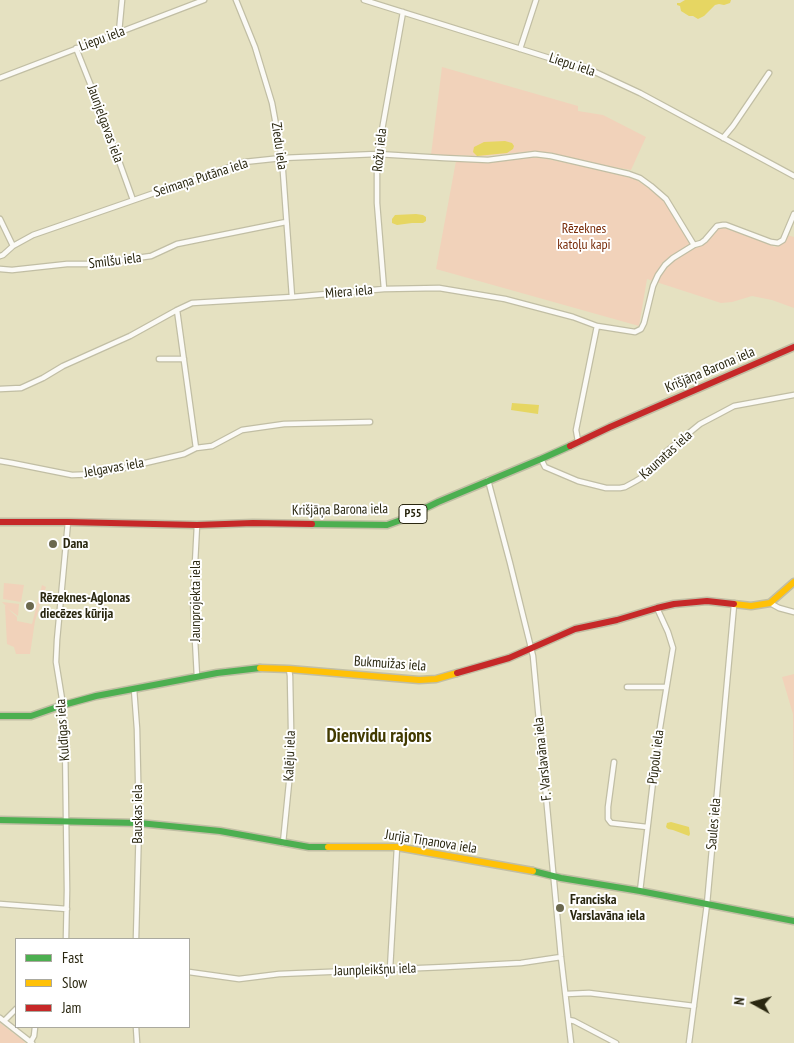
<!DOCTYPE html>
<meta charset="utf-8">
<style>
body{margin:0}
#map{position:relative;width:794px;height:1043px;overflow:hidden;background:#e5e1c1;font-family:"PT Sans Narrow",sans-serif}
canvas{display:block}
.legend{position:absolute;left:15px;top:938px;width:175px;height:90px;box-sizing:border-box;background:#fff;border:1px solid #aaa99f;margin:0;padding:6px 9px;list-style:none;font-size:15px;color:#2a2710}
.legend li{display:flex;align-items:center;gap:10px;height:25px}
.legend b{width:25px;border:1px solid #aaa99f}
.north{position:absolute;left:729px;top:978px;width:50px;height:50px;-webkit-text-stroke:4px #fff;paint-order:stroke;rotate:277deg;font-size:14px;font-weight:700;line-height:20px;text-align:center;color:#2a2710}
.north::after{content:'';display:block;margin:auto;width:18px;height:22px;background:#2a2710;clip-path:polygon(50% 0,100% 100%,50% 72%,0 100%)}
</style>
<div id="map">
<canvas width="794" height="1043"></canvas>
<ul class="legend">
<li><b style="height:6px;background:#4caf50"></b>Fast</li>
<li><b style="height:6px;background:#ffc107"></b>Slow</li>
<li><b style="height:6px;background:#c62828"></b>Jam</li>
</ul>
<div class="north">N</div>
</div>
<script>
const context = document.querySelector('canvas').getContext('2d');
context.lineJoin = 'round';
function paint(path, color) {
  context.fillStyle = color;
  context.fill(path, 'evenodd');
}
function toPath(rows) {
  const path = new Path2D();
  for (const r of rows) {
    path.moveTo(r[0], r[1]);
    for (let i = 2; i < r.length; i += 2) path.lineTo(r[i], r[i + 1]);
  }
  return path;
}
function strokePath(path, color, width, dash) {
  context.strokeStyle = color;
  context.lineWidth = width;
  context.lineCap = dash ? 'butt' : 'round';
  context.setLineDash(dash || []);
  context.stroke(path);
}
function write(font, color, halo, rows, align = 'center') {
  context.font = font + ' "PT Sans Narrow",sans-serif';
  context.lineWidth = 4;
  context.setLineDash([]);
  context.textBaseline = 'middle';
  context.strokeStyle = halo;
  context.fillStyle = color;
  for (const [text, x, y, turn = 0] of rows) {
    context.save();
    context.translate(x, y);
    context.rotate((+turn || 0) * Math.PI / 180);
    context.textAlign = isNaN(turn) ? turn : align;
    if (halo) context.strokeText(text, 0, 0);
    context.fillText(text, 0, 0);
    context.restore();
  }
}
const green = toPath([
 [442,67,578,106,578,111,603,115,646,137,631,170,596,164,533,151,485,156,431,155],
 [524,156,547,159,592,168,635,179,656,193,667,202,689,237,699,246,721,227,759,240,775,247,782,244,787,235,794,237,794,308,772,300,752,296,732,302,721,303,647,279,639,326,436,269,456,161],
 [4,583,24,585,21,602,3,599],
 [42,585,46,587,35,621,30,654,16,654,14,647,7,644,5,606,6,606,2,602,19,604,18,616,7,608,17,617,17,621,32,624],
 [794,674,794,792,793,714,782,677],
 [0,1023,24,1041,25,1043,0,1043]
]);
const water = toPath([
 [685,0,731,0,730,3,724,5,719,4,715,5,704,16,698,19,693,16,689,16,681,11,680,6,677,5,677,3,680,3],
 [505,141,512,143,514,146,513,149,507,153,477,156,473,152,474,147,484,142],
 [416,214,423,215,426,217,426,221,423,223,412,223,397,225,392,223,392,219,395,215],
 [512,403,539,405,538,414,511,410],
 [671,822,689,827,690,834,689,836,673,830,668,829,666,827,667,823]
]);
const street = toPath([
 [236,0,255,47,272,103,282,158,292,297],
 [364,0,559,61,580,65,640,93,794,176],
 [119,32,122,0],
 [76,48,101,111,133,200],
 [520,49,536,0],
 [0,78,204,0],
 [723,138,733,126,769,73],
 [0,219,13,246],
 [0,256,3,255,13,246,33,235,244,162,282,158,377,154,444,158,488,160,535,154,551,156,629,174,640,178,651,186,666,199,694,245],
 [0,269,12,270,67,264,93,264,151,256,177,244,286,222],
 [384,289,377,203,377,158,403,12],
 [597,326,635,332,641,329,644,323,653,286,658,275,665,265,673,258,694,245,701,243,705,240,717,226,723,225,726,225,771,242,778,243,783,240,794,214],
 [159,359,184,359],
 [0,389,21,388,43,378,63,366,130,336,177,310,192,303,292,297,384,289,439,288,505,299,573,317,597,326,576,430,578,441],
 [196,448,212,446,242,430,284,424,370,422],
 [541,459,545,467,578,481,606,488,620,488,625,487,636,481,641,478,667,451,700,424,719,414,734,406,794,395],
 [0,461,12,463,72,475,98,474,184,454,196,448,177,310],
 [488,480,510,563,533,656,561,957,571,1043],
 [197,525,193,602,197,677],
 [770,603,779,608,794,612],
 [627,687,666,687],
 [134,689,137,729,139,823,136,939],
 [614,762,608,807,608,819,611,823,647,827],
 [283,843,289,783,291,728,290,676,289,669],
 [640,891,658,740,673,648,668,632,657,608],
 [0,904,67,909],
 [66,939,67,890,65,739,63,705,56,662,57,640,68,522],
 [390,969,397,847],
 [189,972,239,979,279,974,445,967,521,963,561,957],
 [566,994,589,993,694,1006],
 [0,1018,32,1043],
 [569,1020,574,1021,616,1043],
 [4,1021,16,1009],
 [136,1027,137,1043],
 [30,1043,34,1036,35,1027],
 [689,1043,707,904,734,605]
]);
const fast = toPath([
 [312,524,387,525,401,520,438,502,541,459,570,446],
 [0,716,31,716,63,705,96,696,217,673,260,668],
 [0,820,139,823,220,831,309,847,328,847],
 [533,871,561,878,640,891,794,921]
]);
const slow = toPath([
 [734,604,751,606,770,603,794,582],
 [260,668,289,669,419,680,436,679,457,673],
 [328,847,397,847,533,871]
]);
const jam = toPath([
 [570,446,610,427,794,347],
 [0,522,68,522,197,525,253,523,312,524],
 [457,673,509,658,575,629,617,620,657,608,674,604,707,601,734,604]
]);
const markers = [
 [53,544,5,"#6b684e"],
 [30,606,5,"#6b684e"],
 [560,908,5,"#6b684e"]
];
const shields = [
 [413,514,28]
];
const shieldNames = [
 ["P55",413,514]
];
const streetNames = [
 ["Liepu iela",102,39,-20],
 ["Liepu iela",572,65,18],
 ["Jaunjelgavas iela",105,124,70],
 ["Ziedu iela",279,146,82],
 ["Rožu iela",380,150,-84],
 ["Seimaņa Putāna iela",201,178,-18],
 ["Smilšu iela",115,261,-7],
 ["Miera iela",349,292,-5],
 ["Krišjāņa Barona iela",710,370,-23],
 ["Kaunatas iela",666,455,-42],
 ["Jelgavas iela",114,468,-10],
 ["Krišjāņa Barona iela",340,510,-1],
 ["Jaunprojekta iela",196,601,-90],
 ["Bukmuižas iela",390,664,4],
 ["Kuldīgas iela",63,730,-94],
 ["Kalēju iela",290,756,-88],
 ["Pūpolu iela",656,757,-83],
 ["F. Varslavāna iela",543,759,-96],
 ["Bauskas iela",138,814,-90],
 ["Saules iela",714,824,-85],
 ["Jurija Tiņanova iela",431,842,9],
 ["Jaunpleikšņu iela",375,970,-2]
];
const parkNames = [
 ["Rēzeknes",584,229],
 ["katoļu kapi",584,245]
];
const poiNames = [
 ["Dana",63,544],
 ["Rēzeknes-Aglonas",40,598],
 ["diecēzes kūrija",40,614],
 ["Franciska",570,900],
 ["Varslavāna iela",570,916]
];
const districtNames = [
 ["Dienvidu rajons",379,737]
];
paint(green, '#f1d2ba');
paint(water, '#e6d662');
strokePath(street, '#c1bea4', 7);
strokePath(fast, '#c1bea4', 9);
strokePath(slow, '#c1bea4', 9);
strokePath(jam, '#c1bea4', 9);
strokePath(street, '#fbfaf6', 4.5);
strokePath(fast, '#4caf50', 6);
strokePath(slow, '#ffc107', 6);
strokePath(jam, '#c62828', 6);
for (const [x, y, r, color] of markers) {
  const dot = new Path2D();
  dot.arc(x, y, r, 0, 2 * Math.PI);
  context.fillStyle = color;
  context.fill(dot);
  strokePath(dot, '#fff', 2);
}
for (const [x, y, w] of shields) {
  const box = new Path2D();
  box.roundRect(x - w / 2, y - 9.5, w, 19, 4);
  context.fillStyle = '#fff';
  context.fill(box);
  strokePath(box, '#2a2710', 1);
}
write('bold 12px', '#2a2710', null, shieldNames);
write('14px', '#2a2710', '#fff', streetNames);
write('14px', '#7a2e0c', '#fff', parkNames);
write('bold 14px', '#2a2710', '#fff', poiNames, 'left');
write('bold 19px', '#423a00', '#fff', districtNames);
</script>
